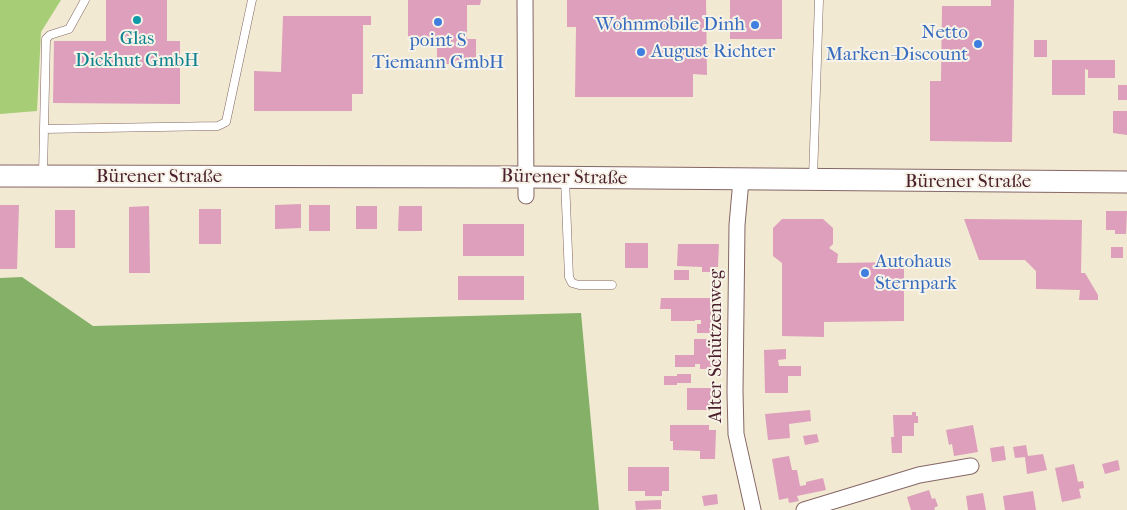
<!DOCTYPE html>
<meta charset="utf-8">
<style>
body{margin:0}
canvas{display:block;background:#f1e9d1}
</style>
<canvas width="1127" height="510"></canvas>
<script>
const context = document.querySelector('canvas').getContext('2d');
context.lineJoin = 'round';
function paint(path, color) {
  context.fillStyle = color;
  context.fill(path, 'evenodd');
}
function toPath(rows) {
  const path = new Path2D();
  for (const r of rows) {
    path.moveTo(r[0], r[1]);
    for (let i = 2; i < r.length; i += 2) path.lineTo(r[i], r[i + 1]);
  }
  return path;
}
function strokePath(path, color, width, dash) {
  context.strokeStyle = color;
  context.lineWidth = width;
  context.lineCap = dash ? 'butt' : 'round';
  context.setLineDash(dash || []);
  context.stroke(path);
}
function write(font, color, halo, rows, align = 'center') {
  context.font = font + ' "IM FELL French Canon",serif';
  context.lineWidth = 4;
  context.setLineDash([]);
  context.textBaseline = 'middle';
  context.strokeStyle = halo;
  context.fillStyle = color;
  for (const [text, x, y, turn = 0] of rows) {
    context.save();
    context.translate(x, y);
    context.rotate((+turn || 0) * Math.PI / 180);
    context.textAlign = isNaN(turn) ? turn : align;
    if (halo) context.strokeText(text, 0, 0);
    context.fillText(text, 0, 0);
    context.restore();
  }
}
const green = toPath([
 [0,0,61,0,41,32,37,111,0,114]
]);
const forest = toPath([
 [22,277,93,326,581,313,599,510,0,510,0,278]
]);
const building = toPath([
 [106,0,167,0,167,41,180,41,180,104,53,103,54,41,106,41],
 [408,0,481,0,480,5,467,5,467,39,476,39,476,64,437,64,437,39,408,39],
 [567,0,706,0,707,75,693,74,693,97,575,97,576,27,567,27],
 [730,0,782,0,782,39,730,39],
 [991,0,1014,0,1012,142,930,141,930,81,941,81,942,6,991,6],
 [283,16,371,16,371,25,363,25,363,94,352,94,352,111,254,111,254,71,281,72],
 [1034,40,1047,40,1047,57,1034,57],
 [1052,60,1115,60,1115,78,1088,78,1088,70,1085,69,1085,95,1052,95],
 [1118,85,1127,85,1127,100,1118,100],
 [1113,111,1127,111,1127,135,1113,133],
 [301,204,301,228,275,229,275,205],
 [0,205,19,205,17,269,0,269],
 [309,205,330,205,330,231,309,231],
 [149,206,150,273,129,273,129,207],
 [356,206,377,206,377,229,356,229],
 [399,206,422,206,422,231,398,231],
 [199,209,221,209,221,244,199,244],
 [55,210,75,210,75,248,55,248],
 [1106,211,1127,211,1126,234,1115,234,1115,230,1106,230],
 [782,219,823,219,833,228,833,244,829,248,838,254,837,263,904,262,904,321,824,322,824,337,782,336,782,263,773,256,773,228],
 [964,219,1082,220,1081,273,1085,273,1098,295,1098,300,1079,300,1080,290,1036,289,1036,271,1025,260,979,260],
 [463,224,524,224,524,256,463,256],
 [625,243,648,243,648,268,625,268],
 [678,244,719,244,718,267,710,267,710,272,702,272,702,267,677,266],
 [1111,247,1123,247,1123,258,1111,258],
 [674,270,689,270,689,280,674,280],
 [458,276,524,276,524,300,458,300],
 [661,298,718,298,718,320,712,320,712,333,697,333,697,324,701,324,701,320,695,320,695,321,671,321,671,309,660,309],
 [694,339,717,339,717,364,715,364,715,369,700,369,700,364,695,364,695,367,675,367,675,355,694,355],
 [786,349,786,359,778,360,779,366,801,366,801,376,788,376,788,393,765,393,764,350],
 [677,374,691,374,691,383,677,383,677,385,664,385,664,376,677,376],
 [687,388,716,388,717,410,687,410],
 [810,410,811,421,789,424,790,438,768,440,765,414],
 [912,412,916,412,916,416,918,416,918,423,914,423,914,436,902,436,902,453,892,453,891,437,894,437,893,415,912,415],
 [670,425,709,425,709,430,716,430,715,459,700,459,700,451,673,450,673,441,670,441],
 [973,425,978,452,954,456,952,444,949,445,946,430],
 [817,434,819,442,805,445,803,436],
 [1026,445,1028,456,1043,454,1047,470,1027,474,1025,457,1015,458,1013,447],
 [1004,446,1006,460,992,462,990,448],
 [789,456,792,470,797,470,800,486,806,485,806,482,823,478,826,490,797,496,799,501,789,503,788,498,779,500,772,459],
 [1118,460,1120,470,1105,474,1102,464],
 [1074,464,1078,482,1083,481,1084,488,1079,489,1081,498,1062,502,1055,468],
 [628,467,669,467,669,491,662,491,662,496,645,496,645,491,628,491],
 [929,490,932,499,935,498,938,506,934,508,935,510,911,510,907,497],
 [1033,491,1036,510,1005,510,1003,496],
 [983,493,986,510,968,510,966,496],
 [717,494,718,504,704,506,702,496],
 [661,500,661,509,636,510,635,501]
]);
const service = toPath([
 [44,129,46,39,50,35,69,29,85,0],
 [43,174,44,129,218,126,226,122,252,0],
 [813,178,819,0],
 [565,179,569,277,572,283,579,285,612,285]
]);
const minor = toPath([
 [525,0,526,196],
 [741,180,737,225,735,391,736,434,753,510],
 [804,510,919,475,971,466]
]);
const secondary = toPath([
 [0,176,526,177,1127,182]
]);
const markers = [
 [137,20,5,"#0f9aa8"],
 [438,22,5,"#3f7fe0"],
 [755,25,5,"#3f7fe0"],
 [978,44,5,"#3f7fe0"],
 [641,52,5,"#3f7fe0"],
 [865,273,5,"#3f7fe0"]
];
const shopNames = [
 ["Wohnmobile Dinh",745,25],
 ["Netto",968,33],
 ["Marken-Discount",968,55],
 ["point S",438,41,"center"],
 ["Tiemann GmbH",438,63,"center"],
 ["August Richter",651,52,"left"],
 ["Autohaus",875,262,"left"],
 ["Sternpark",875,284,"left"]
];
const cultureNames = [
 ["Glas",137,39],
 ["Dickhut GmbH",137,61]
];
const streetNames = [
 ["Bürener Straße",159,177],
 ["Bürener Straße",564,178,1],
 ["Bürener Straße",968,182],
 ["Alter Schützenweg",716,346,-90]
];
paint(green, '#a7cd77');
paint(forest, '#85b068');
paint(building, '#dd9fbb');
strokePath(service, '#846665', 9);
strokePath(minor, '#846665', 17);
strokePath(secondary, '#846665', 23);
strokePath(service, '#fff', 8);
strokePath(minor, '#fff', 15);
strokePath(secondary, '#fff', 21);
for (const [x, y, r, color] of markers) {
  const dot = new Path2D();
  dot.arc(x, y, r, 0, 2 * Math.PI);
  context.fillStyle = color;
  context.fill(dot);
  strokePath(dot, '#f7f3e8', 2);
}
write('19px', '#366cbe', '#f7f3e8', shopNames, 'right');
write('19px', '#0d838f', '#f7f3e8', cultureNames);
write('19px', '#4a1f2b', '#f7f3e8', streetNames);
</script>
